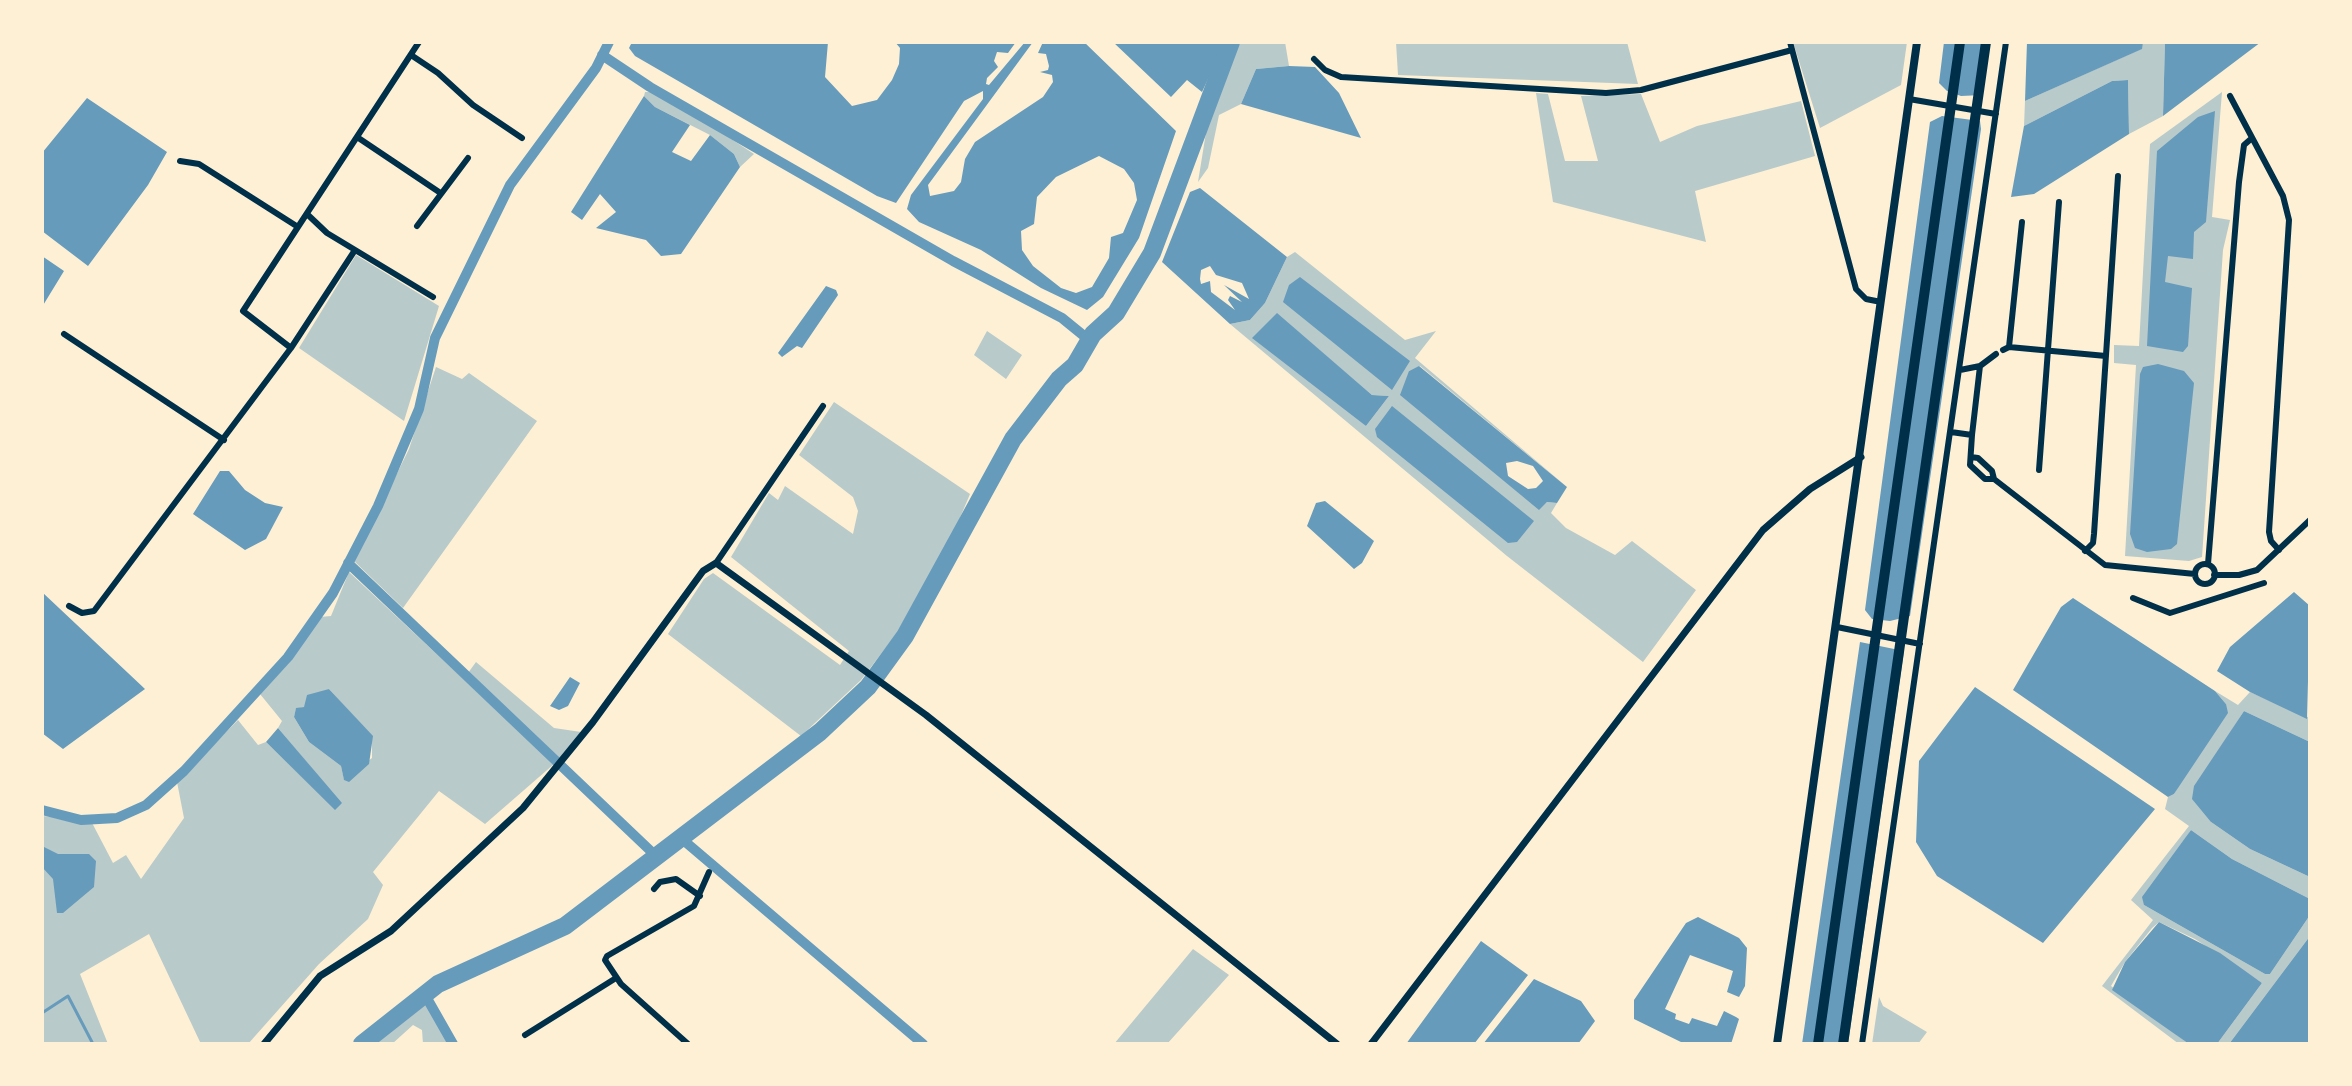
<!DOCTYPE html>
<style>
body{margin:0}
#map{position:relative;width:2352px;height:1086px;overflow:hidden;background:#fdf0d5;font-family:"Space Grotesk",sans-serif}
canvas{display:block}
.frame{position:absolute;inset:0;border:44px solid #fdf0d5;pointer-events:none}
</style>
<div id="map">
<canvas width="2352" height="1086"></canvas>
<div class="frame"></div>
</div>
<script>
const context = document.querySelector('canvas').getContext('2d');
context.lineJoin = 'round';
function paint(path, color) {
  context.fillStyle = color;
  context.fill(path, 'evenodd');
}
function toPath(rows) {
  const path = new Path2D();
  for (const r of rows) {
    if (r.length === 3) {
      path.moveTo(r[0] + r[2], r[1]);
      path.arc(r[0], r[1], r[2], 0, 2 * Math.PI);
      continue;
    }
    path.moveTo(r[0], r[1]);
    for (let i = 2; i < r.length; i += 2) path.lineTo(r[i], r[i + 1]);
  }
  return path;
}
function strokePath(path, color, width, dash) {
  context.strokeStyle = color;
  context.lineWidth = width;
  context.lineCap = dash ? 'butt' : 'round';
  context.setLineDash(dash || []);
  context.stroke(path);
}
const green = toPath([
 [1239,42,1285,42,1289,66,1256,69,1241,104,1219,115,1208,168,1198,182,1209,114],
 [1396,42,1627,42,1638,84,1398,75],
 [1793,42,1907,42,1901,85,1820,128],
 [2143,42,2165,42,2163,116,2129,134,2128,80,2112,81,2024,126,2025,101,2141,49],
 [645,92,653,92,698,117,754,154,740,167,734,154,710,135,655,107,644,96],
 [2222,92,2212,217,2230,220,2223,250,2202,557,2189,561,2125,556,2136,365,2114,363,2114,345,2139,346,2150,144],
 [1536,93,1548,94,1565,161,1598,161,1581,96,1641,94,1660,142,1697,126,1801,101,1815,156,1695,191,1706,242,1553,202],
 [1295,252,1405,340,1436,331,1415,358,1567,487,1420,366,1409,371,1539,509,1547,502,1557,503,1551,513,1566,528,1615,555,1632,541,1696,590,1643,662,1507,556,1230,324,1250,320,1265,303,1287,257],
 [1277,314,1372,395,1389,396,1366,426],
 [356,255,439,306,404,421,299,348],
 [987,331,1022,355,1006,379,974,355],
 [436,367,462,379,469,373,537,421,403,608,354,561,409,449],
 [834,402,970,494,954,532,897,633,861,680,801,736,668,634,704,579,713,573,840,665,849,651,731,557,769,493,778,500,785,486,853,534,858,511,853,497,799,455],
 [349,572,554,764,485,824,439,791,373,872,383,885,368,919,319,964,248,1044,201,1044,149,934,80,974,108,1044,42,1044,42,816,90,819,113,863,126,855,141,879,184,818,177,782,238,720,258,745,266,742,335,809,310,766,278,728,282,721,260,694,295,653,320,617,331,616],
 [329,689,372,736,372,758,344,779,341,766,309,742,294,717,296,709,304,707],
 [476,662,554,728,581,732,560,760,468,673],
 [2215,691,2238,705,2250,692,2310,718,2310,742,2244,711,2219,750,2211,822,2250,849,2310,877,2310,899,2232,859,2191,830,2144,905,2265,974,2270,974,2310,915,2310,936,2229,1044,2217,1044,2262,983,2195,939,2159,922,2152,928,2125,962,2111,986,2189,1044,2179,1044,2102,986,2153,920,2131,900,2189,826,2165,809,2168,797,2174,794,2226,704],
 [1193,949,1229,975,1167,1044,1114,1044],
 [1879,997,1883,1006,1927,1032,1918,1044,1872,1044],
 [423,999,450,1044,423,1044,422,1030,413,1025,392,1044,372,1044]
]);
const water = toPath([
 [632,42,828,42,825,77,852,106,877,100,892,80,899,64,900,48,895,42,1016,42,1008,53,997,52,994,61,998,67,987,78,986,84,989,85,1025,42,1033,42,928,185,930,196,954,191,961,182,965,159,975,142,1043,97,1053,82,1052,75,1040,72,1048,70,1049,66,1046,54,1038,53,1043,42,1084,42,1176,131,1139,238,1103,297,1087,310,1041,288,981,250,919,222,907,209,911,195,983,99,983,91,964,101,896,203,877,196,635,56,629,48],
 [1099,156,1124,169,1134,183,1137,200,1123,233,1111,237,1109,258,1092,287,1076,293,1061,288,1033,266,1022,250,1021,231,1034,224,1037,197,1056,177],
 [1113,42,1220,42,1224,45,1202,92,1187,80,1171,97],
 [1944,42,1990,42,1982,95,1961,96,1947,91,1939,83],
 [2027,42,2143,42,2142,49,2025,101],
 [2165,42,2261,42,2163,116],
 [1289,66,1315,67,1339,93,1361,138,1241,104,1256,69],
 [2128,80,2129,134,2034,194,2011,197,2024,126,2112,81],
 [644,96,655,107,690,125,672,152,691,161,710,135,734,154,740,167,681,254,661,256,646,240,596,228,616,212,600,194,582,220,571,212],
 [87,98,167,152,148,185,88,266,42,231,42,153],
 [2215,111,2206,222,2194,232,2193,259,2168,256,2165,282,2192,288,2188,346,2183,352,2147,346,2157,151,2198,117],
 [1942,116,1980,121,1981,129,1910,616,1890,621,1872,619,1865,610,1930,122],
 [1200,188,1287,257,1265,303,1250,320,1230,324,1162,262,1190,192],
 [1210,266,1216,275,1242,283,1249,299,1224,285,1242,302,1230,296,1228,300,1235,310,1211,292,1210,281,1201,284,1200,279,1201,270],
 [42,256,64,271,42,307],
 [1300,277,1410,361,1392,390,1283,302,1289,285],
 [826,286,836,290,838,295,802,348,797,346,782,357,778,353],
 [1277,313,1372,395,1389,396,1366,426,1252,338],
 [2158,364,2184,371,2194,383,2177,544,2171,549,2147,552,2135,548,2130,534,2140,374,2143,367],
 [1419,366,1567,487,1557,503,1547,502,1539,510,1400,395,1409,371],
 [1517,461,1533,466,1543,481,1536,488,1528,489,1508,476,1506,463],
 [1392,406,1534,521,1517,542,1508,543,1377,437,1375,429],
 [220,471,229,471,245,490,265,503,283,507,266,539,245,550,193,514],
 [1325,501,1374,541,1362,563,1354,569,1307,526,1316,503],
 [42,592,145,689,63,749,42,733],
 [2294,592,2310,606,2307,719,2250,692,2217,671,2230,647],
 [2073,598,2215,691,2226,704,2228,713,2174,794,2168,797,2013,690,2061,607],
 [1860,642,1904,651,1848,1044,1802,1044],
 [570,677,580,683,568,706,559,710,550,706],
 [1975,687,2155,809,2043,943,1937,876,1916,842,1919,761],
 [329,689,373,736,369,764,349,782,344,780,341,766,309,742,294,717,296,708,304,707,307,695],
 [2244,711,2310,742,2310,877,2250,849,2211,822,2192,799,2194,786],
 [278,728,342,803,335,810,266,742],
 [2191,830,2232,859,2310,899,2310,915,2270,974,2265,974,2144,905,2142,897],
 [42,846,58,854,89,854,96,861,94,887,63,913,57,913,53,879,42,867],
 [1698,917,1739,938,1747,948,1745,986,1739,997,1727,992,1733,971,1690,955,1665,1009,1676,1014,1675,1019,1689,1024,1692,1018,1717,1026,1724,1011,1736,1017,1739,1019,1731,1044,1685,1044,1634,1019,1634,1000,1686,923],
 [2159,922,2220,953,2262,983,2217,1044,2189,1044,2112,990,2125,962],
 [2310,936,2310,1044,2229,1044],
 [1481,941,1528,975,1474,1044,1406,1044],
 [1534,979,1581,1001,1595,1021,1584,1036,1578,1044,1483,1044]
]);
const stream = toPath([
 [42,1013,68,996,93,1044]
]);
const canal = toPath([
 [602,55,650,87,953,261,1062,318,1089,340],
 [348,563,657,857],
 [42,810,81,820,117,818,146,805,184,771,288,657,333,593,378,506,419,409,435,338,510,185,596,68,609,42],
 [682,839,923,1044],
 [424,993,453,1044]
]);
const river = toPath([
 [362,1044,438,984,565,926,820,732,868,687,905,636,1013,439,1059,379,1075,365,1093,334,1116,313,1152,253,1231,42]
]);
const minor = toPath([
 [1790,42,1856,289,1866,299,1881,302],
 [411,55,438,73,473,105,522,138],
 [1314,59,1325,70,1341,77,1606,93,1641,90,1792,50],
 [2230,96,2283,196,2289,220,2269,532,2271,541,2279,550],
 [1909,99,1996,114],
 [357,137,439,192],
 [180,161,199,164,298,227],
 [307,214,327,233,433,297],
 [417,226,468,158],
 [64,334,224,440],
 [2009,347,2022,222],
 [291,348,355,250],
 [2003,350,2009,347,2106,356],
 [1960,370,1980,366,1996,354],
 [1951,432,1972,435,1970,465,1985,479,1994,479],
 [1972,435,1980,366],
 [1971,457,1978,458,1992,471,1994,479,2105,565,2195,574],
 [2039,470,2059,202],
 [2085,551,2093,543,2094,534,2118,176],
 [716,563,823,406],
 [2208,564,2239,182,2244,145,2252,138],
 [2205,574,10],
 [2214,575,2239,575,2257,570,2310,520],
 [2133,598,2170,613,2264,583],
 [69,606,82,613,94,611,291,348,243,311,419,42],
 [1837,627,1920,644],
 [654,889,660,882,676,879,700,896],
 [525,1035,616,978],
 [688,1044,621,984,605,960,607,956,694,906,709,872],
 [1862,1044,2006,42]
]);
const tertiary = toPath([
 [264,1044,320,976,391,931,523,808,593,722,703,571,716,563,926,715,1337,1044],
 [1371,1044,1763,530,1810,489,1861,457]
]);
const secondary = toPath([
 [1777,1044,1917,42]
]);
const motorway = toPath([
 [1818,1044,1960,42],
 [1843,1044,1986,42]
]);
paint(green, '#b9caca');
paint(water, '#669bbc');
strokePath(stream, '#669bbc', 3);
strokePath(canal, '#669bbc', 10);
strokePath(river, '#669bbc', 18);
strokePath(minor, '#003049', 6);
strokePath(tertiary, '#003049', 7);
strokePath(secondary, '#003049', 8);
strokePath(motorway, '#003049', 10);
</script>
